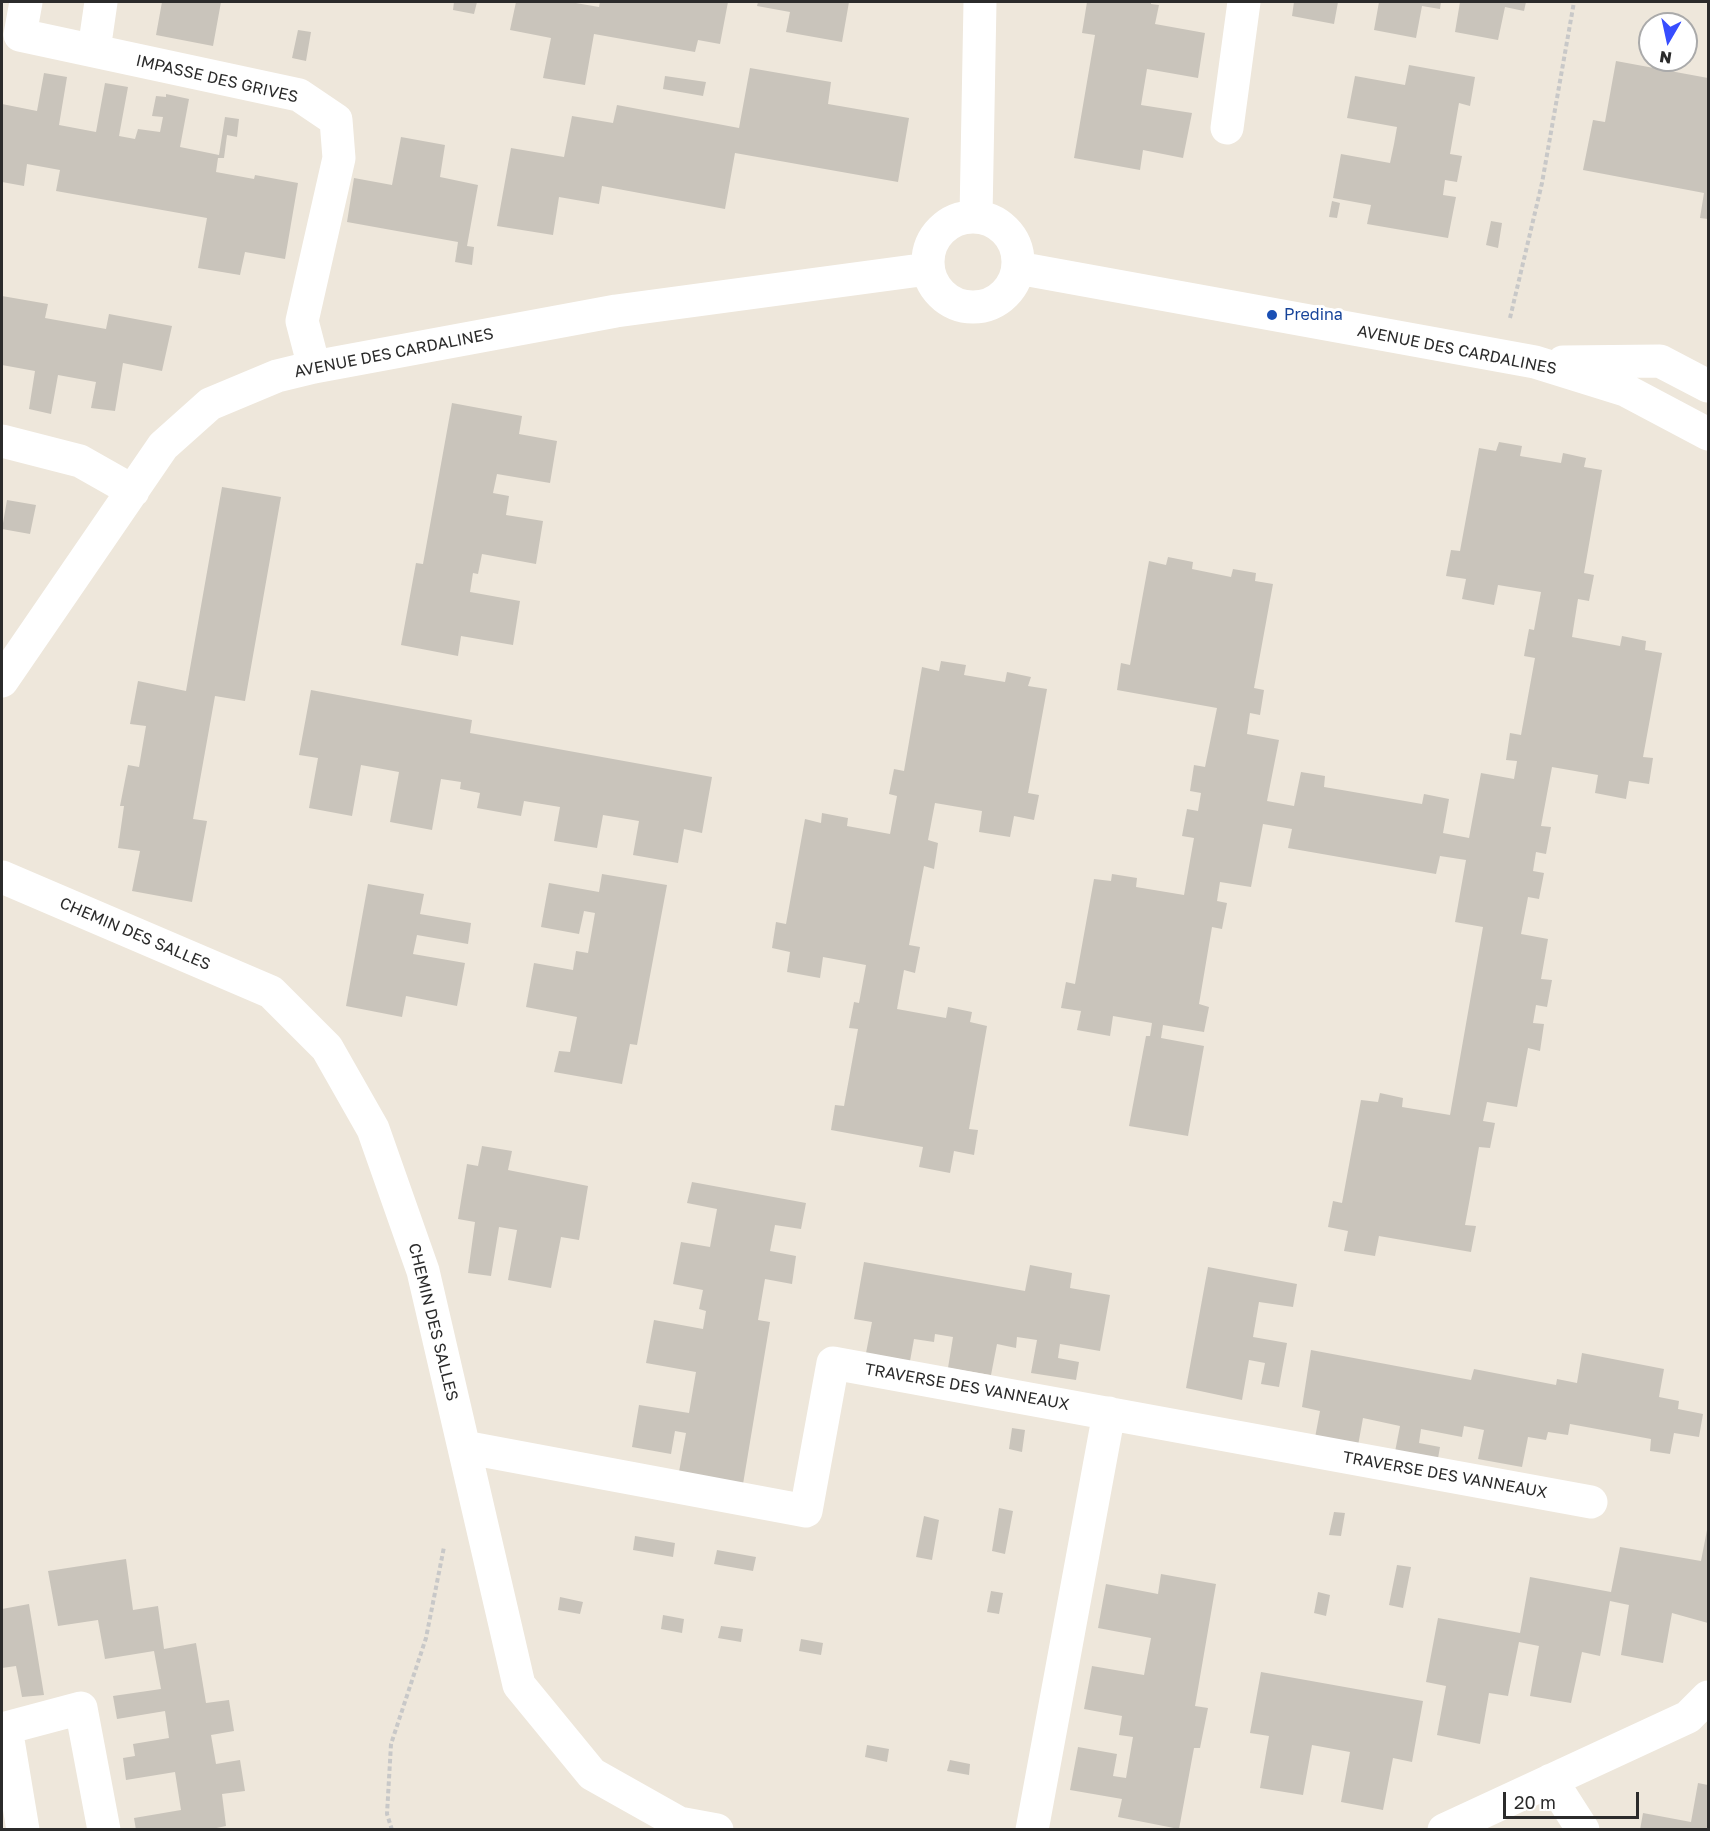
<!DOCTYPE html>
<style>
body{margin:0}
#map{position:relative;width:1710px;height:1831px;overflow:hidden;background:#eee7db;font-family:"Golos Text",sans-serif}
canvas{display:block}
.frame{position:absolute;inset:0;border:3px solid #2b2b2b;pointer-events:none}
.north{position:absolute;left:1638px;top:12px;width:60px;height:60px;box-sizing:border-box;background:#fff;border:2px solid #aaa;border-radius:50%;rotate:189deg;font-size:16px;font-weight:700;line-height:24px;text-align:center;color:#2b2b2b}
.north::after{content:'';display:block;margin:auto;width:21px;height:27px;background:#374dff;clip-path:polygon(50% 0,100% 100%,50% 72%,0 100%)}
.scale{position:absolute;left:1503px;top:1792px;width:136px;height:27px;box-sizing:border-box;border:3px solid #2b2b2b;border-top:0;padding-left:8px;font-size:18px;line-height:21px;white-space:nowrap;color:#2b2b2b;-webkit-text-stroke:4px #fff;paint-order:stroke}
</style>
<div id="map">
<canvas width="1710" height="1831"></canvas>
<div class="frame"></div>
<div class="north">N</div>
<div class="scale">20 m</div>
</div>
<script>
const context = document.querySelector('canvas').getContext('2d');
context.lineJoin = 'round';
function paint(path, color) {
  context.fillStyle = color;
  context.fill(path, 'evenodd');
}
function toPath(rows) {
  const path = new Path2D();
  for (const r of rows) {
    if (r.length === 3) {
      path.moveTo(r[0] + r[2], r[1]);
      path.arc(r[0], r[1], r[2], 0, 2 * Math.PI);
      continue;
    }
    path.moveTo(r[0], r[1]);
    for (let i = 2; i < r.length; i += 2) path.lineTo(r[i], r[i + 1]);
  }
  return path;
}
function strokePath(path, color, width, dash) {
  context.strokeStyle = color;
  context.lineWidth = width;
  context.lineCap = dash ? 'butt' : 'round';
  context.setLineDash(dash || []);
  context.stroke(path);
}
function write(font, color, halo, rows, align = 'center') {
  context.font = font + ' "Golos Text",sans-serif';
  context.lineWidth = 6;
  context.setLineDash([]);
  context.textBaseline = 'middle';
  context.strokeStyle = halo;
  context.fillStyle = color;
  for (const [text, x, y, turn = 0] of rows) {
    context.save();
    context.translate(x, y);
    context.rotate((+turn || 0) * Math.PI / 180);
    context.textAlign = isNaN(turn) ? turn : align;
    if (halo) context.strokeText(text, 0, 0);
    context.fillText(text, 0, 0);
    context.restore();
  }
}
const building = toPath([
 [162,2,221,2,213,46,156,35],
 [454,2,477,2,474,14,453,10],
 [516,2,570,2,599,7,600,2,728,2,720,44,698,40,695,52,594,34,585,85,543,78,551,38,510,30],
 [758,2,849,2,842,42,786,32,790,12,757,6],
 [1087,2,1151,2,1151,4,1159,5,1155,24,1205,33,1198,78,1147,69,1141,105,1192,113,1183,158,1143,150,1140,170,1074,158,1095,35,1082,33],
 [1294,2,1338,2,1334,24,1292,16],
 [1379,2,1441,2,1440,9,1422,6,1416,38,1374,30],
 [1460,2,1526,2,1524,11,1505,7,1498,40,1455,32],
 [298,30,311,32,306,61,292,58],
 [1616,61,1708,78,1708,219,1700,218,1704,193,1583,170,1593,120,1605,122],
 [1409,65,1475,77,1470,106,1459,103,1450,154,1462,156,1457,182,1445,180,1443,195,1456,197,1448,238,1367,224,1371,205,1333,198,1341,154,1390,163,1394,144,1397,127,1347,118,1355,76,1405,85],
 [750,68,831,82,828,104,909,118,898,182,735,153,725,209,602,186,599,204,559,197,553,235,497,226,511,148,564,157,572,116,613,123,617,105,739,128],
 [44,73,67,77,59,125,96,132,105,83,128,87,119,136,135,139,138,129,160,132,163,117,152,116,156,96,166,97,166,94,189,99,180,147,219,155,225,117,239,119,237,137,227,135,224,158,218,158,216,172,254,179,255,175,298,183,285,259,245,252,240,275,198,268,207,218,56,191,60,170,27,164,24,186,2,182,2,104,37,111],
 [665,76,706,82,703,96,663,89],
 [401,137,445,145,440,177,478,185,467,246,474,247,472,265,455,262,458,242,347,222,354,178,392,185],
 [1332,201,1340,203,1337,218,1329,217],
 [1491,221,1502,223,1498,248,1486,245],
 [2,296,48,304,45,318,106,329,109,314,172,326,162,371,123,363,115,411,91,408,96,382,58,375,51,414,29,409,35,371,2,365],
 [452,403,522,416,519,434,557,441,550,483,497,474,493,493,509,496,506,515,543,521,536,564,482,554,478,574,473,573,470,592,520,601,513,645,461,636,458,656,401,645,416,563,423,564],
 [1499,442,1522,446,1520,456,1561,463,1563,453,1586,458,1584,467,1602,470,1584,573,1594,575,1589,601,1578,599,1572,637,1620,646,1622,636,1646,641,1645,650,1662,653,1643,757,1653,758,1649,784,1629,781,1626,799,1595,793,1598,775,1552,767,1541,826,1551,827,1546,854,1536,852,1533,871,1544,873,1539,899,1528,897,1521,934,1548,939,1541,979,1552,980,1547,1007,1536,1005,1533,1023,1544,1024,1540,1051,1528,1048,1517,1107,1487,1102,1483,1121,1495,1123,1490,1148,1479,1147,1472,1187,1465,1225,1476,1226,1471,1252,1379,1236,1375,1256,1344,1251,1348,1231,1328,1227,1333,1201,1342,1203,1361,1100,1378,1102,1380,1093,1403,1098,1402,1107,1450,1115,1483,927,1455,922,1466,860,1440,856,1436,874,1288,848,1292,829,1263,824,1251,887,1220,882,1217,901,1227,903,1222,929,1212,927,1199,1004,1209,1007,1204,1032,1163,1025,1161,1038,1204,1046,1188,1136,1129,1126,1146,1036,1150,1036,1152,1023,1113,1016,1110,1036,1077,1030,1081,1011,1061,1008,1066,982,1075,984,1094,879,1111,881,1112,874,1137,878,1136,887,1184,895,1194,838,1182,836,1187,809,1198,811,1201,793,1190,791,1194,765,1205,767,1217,708,1117,690,1121,663,1130,665,1149,561,1166,565,1168,557,1193,562,1192,569,1231,577,1233,569,1256,573,1255,581,1273,584,1254,688,1264,690,1260,715,1250,713,1247,734,1279,740,1267,801,1294,806,1301,772,1325,776,1324,787,1342,790,1422,804,1424,794,1449,799,1443,833,1469,838,1481,773,1514,779,1517,761,1506,760,1510,733,1521,735,1535,658,1524,656,1529,629,1534,630,1541,592,1498,585,1494,605,1462,599,1466,579,1446,576,1451,550,1460,551,1479,448,1496,451],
 [222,487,281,497,245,701,215,696,193,819,207,821,192,902,132,891,140,851,118,848,124,806,120,806,128,765,139,767,146,726,130,724,138,681,186,691],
 [7,500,36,505,30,534,2,529],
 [941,661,966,665,964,675,1005,682,1007,672,1031,677,1028,686,1047,689,1028,793,1039,795,1034,820,1014,816,1010,837,979,832,982,811,935,803,928,840,938,843,934,869,924,866,909,945,920,947,915,973,904,970,897,1009,946,1018,948,1007,972,1012,970,1022,987,1026,969,1129,978,1130,974,1155,954,1151,950,1173,919,1167,923,1147,831,1130,835,1105,844,1106,858,1029,849,1028,854,1002,859,1003,866,965,823,957,820,978,787,972,790,952,772,948,776,922,786,924,805,819,821,823,822,813,848,818,847,826,890,834,897,796,889,794,894,769,904,771,922,667,939,671],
 [311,690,472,720,470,733,712,777,702,833,684,829,678,863,633,855,639,821,603,815,597,848,554,841,560,807,524,801,521,816,477,808,480,793,460,789,461,782,441,779,432,830,390,822,399,772,361,765,352,816,309,808,318,758,299,755],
 [602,874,667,885,637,1045,630,1044,622,1084,554,1072,559,1051,570,1052,577,1017,526,1007,534,963,573,970,576,951,588,953,591,936,595,913,584,911,579,934,541,927,549,883,599,892],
 [368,884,424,894,420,914,471,923,468,944,417,935,413,954,465,963,457,1006,406,996,402,1017,346,1006],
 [482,1146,512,1151,508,1170,588,1186,579,1240,561,1237,551,1288,508,1280,517,1230,499,1227,491,1276,468,1273,475,1222,458,1219,467,1164,478,1166],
 [692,1182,806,1203,801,1229,775,1225,770,1251,796,1256,792,1284,765,1279,758,1320,770,1322,743,1484,679,1472,686,1433,675,1431,671,1454,632,1447,639,1405,689,1413,696,1372,646,1363,654,1320,703,1329,706,1311,699,1309,703,1290,673,1284,681,1242,710,1247,717,1209,687,1203],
 [864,1262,1025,1291,1030,1265,1072,1273,1070,1288,1110,1295,1100,1351,1060,1344,1058,1358,1079,1362,1076,1380,1031,1373,1037,1340,1017,1337,1016,1348,997,1344,991,1375,948,1368,953,1337,935,1334,934,1342,914,1339,910,1361,866,1353,872,1322,854,1319],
 [1208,1267,1297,1284,1293,1307,1259,1302,1253,1337,1287,1343,1279,1387,1261,1384,1265,1363,1249,1360,1242,1400,1186,1388],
 [1311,1350,1471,1380,1474,1369,1556,1385,1557,1379,1577,1383,1582,1353,1664,1369,1659,1397,1679,1401,1678,1409,1703,1414,1699,1437,1674,1433,1670,1454,1650,1451,1651,1439,1570,1424,1568,1435,1548,1432,1546,1440,1528,1437,1522,1467,1478,1459,1484,1430,1464,1426,1462,1437,1421,1429,1419,1443,1440,1447,1437,1464,1394,1457,1400,1426,1363,1418,1357,1451,1314,1443,1320,1411,1302,1407],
 [1012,1428,1025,1430,1022,1452,1009,1449],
 [999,1508,1013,1511,1005,1554,992,1551],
 [1334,1512,1345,1513,1341,1536,1329,1535],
 [924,1516,939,1520,932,1560,916,1557],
 [1707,1530,1708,1623,1672,1613,1663,1663,1621,1655,1629,1605,1610,1601,1600,1656,1582,1652,1571,1703,1530,1696,1539,1646,1519,1642,1508,1696,1489,1693,1480,1744,1437,1735,1446,1686,1426,1682,1438,1618,1520,1633,1530,1577,1611,1592,1620,1547,1701,1561],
 [635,1536,675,1543,673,1557,633,1550],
 [717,1550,756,1557,753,1571,714,1564],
 [126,1559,133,1610,158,1606,164,1649,196,1643,206,1703,229,1700,234,1731,211,1735,216,1764,240,1760,245,1791,222,1794,226,1826,207,1830,136,1830,134,1818,181,1810,175,1772,126,1780,123,1758,135,1756,133,1744,169,1738,165,1711,117,1719,113,1696,161,1689,154,1651,105,1659,98,1620,58,1626,48,1571],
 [1397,1565,1411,1567,1403,1608,1389,1605],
 [1161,1574,1216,1584,1195,1706,1208,1708,1200,1748,1194,1748,1179,1829,1118,1817,1122,1799,1070,1790,1078,1747,1117,1754,1113,1776,1126,1778,1133,1737,1119,1735,1122,1716,1084,1709,1092,1666,1144,1675,1151,1638,1098,1628,1106,1584,1158,1594],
 [991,1591,1003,1593,999,1614,987,1612],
 [1318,1592,1330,1595,1326,1616,1314,1613],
 [560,1597,583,1602,580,1614,558,1610],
 [29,1604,44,1695,22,1697,16,1666,2,1668,2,1609],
 [663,1615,684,1619,682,1633,661,1629],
 [721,1626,743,1629,741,1642,718,1638],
 [801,1639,823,1643,821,1655,799,1651],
 [1261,1672,1423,1701,1412,1762,1393,1758,1383,1810,1341,1802,1350,1752,1312,1745,1303,1795,1260,1788,1269,1736,1250,1733],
 [867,1745,889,1749,887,1762,865,1757],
 [950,1760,970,1764,969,1775,947,1771],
 [1698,1783,1708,1785,1708,1830,1640,1830,1643,1813,1691,1822]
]);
const path = toPath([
 [1510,318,1542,183,1574,2],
 [392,1830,387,1814,391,1744,426,1638,444,1547]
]);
const minor = toPath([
 [26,2,20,35,299,95,336,120,339,158,302,321,314,367],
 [94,50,101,2],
 [1227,128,1244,2],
 [976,216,980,2],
 [973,262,45],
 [1018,268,1535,362,1625,390,1708,434],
 [1563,362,1660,361,1708,386],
 [2,441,80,461,133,491],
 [2,681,163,446,210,404,277,376,314,367,616,311,928,269],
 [2,877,271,992,327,1048,373,1129,423,1271,519,1685,592,1774,679,1823,717,1830],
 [464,1447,806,1511,833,1363,1591,1502],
 [6,1728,23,1830],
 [2,1729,81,1708,104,1830],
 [1551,1780,1583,1830],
 [1032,1830,1109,1413],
 [1444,1830,1688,1717,1708,1697]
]);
const markers = [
 [1272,315,6,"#1a4fb4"]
];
const streetNames = [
 ["IMPASSE DES GRIVES",217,79,13],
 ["AVENUE DES CARDALINES",1457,350,11],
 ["AVENUE DES CARDALINES",394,353,-11],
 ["CHEMIN DES SALLES",135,934,23],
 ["CHEMIN DES SALLES",433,1322,76],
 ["TRAVERSE DES VANNEAUX",967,1387,10],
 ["TRAVERSE DES VANNEAUX",1445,1475,10]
];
const transitNames = [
 ["Predina",1284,315]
];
paint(building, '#c9c4bb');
strokePath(path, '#c8c8c8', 4, [4.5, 3]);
strokePath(minor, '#fff', 33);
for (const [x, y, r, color] of markers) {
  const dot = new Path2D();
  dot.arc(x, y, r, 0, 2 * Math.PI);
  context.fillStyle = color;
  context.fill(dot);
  strokePath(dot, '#fff', 2);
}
write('16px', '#2b2b2b', '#fff', streetNames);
write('16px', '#164399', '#fff', transitNames, 'left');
</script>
